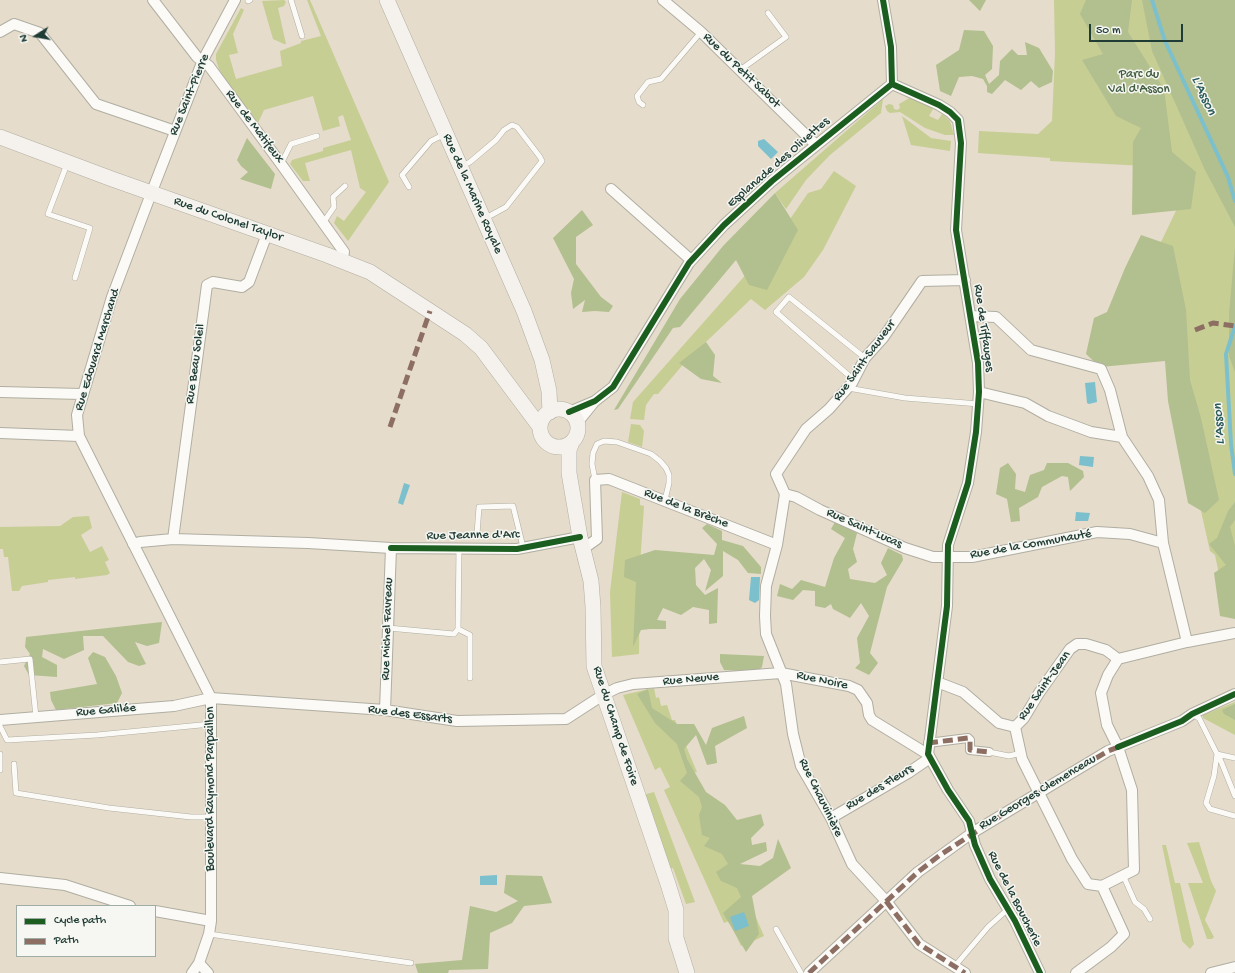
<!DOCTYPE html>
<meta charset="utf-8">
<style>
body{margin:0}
#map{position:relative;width:1235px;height:973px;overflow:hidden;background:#e5dccb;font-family:"Gochi Hand",sans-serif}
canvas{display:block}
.legend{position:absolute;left:16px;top:905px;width:140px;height:52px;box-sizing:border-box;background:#f6f6f2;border:1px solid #a0aca6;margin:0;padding:5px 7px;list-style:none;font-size:12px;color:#1f3d34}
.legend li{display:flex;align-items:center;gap:8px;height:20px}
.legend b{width:20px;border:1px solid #a0aca6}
.north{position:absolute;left:16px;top:16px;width:40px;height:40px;-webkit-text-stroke:3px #f6f6f2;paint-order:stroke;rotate:259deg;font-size:11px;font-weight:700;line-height:16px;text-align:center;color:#1f3d34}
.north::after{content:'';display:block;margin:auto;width:14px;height:18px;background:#1f3d34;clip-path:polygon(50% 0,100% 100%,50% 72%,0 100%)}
.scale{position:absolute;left:1089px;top:24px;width:94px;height:18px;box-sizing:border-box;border:2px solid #1f3d34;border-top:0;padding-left:5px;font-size:12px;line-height:14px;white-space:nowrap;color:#1f3d34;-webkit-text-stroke:3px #f6f6f2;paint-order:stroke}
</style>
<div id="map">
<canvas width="1235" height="973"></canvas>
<ul class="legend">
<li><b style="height:5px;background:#1b5e20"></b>Cycle path</li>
<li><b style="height:5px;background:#8d6e63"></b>Path</li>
</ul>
<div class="north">N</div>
<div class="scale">50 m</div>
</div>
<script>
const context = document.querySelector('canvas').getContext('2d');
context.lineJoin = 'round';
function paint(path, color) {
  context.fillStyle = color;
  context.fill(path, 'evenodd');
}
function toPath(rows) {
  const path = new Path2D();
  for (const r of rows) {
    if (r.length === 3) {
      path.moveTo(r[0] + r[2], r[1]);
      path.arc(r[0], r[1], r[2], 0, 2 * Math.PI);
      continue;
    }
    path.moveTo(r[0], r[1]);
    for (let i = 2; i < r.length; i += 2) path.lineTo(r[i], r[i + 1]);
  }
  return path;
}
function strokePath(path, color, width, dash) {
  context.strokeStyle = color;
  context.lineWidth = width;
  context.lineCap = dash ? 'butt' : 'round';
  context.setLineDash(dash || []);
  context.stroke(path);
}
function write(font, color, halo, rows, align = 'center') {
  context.font = font + ' "Gochi Hand",sans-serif';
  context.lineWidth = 3;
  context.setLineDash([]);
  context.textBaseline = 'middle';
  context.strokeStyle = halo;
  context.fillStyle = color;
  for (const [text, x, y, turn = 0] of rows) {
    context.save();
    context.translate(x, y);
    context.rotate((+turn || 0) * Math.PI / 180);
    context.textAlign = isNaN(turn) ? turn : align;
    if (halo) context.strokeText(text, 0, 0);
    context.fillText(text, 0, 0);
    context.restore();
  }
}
const green = toPath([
 [284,0,286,2,284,6,278,8,286,44,284,44,273,39,262,1],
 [307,0,310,0,389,182,348,241,334,223,337,216,344,221,366,192,360,188,351,150,305,163,310,181,303,181,290,164,292,160,323,151,323,148,351,140,343,115,338,117,340,126,323,131,313,96,264,110,258,123,227,82,219,69,216,60,216,54,241,8,244,10,233,34,238,53,229,55,236,79,282,66,280,51,301,43,301,41,321,36],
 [1054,0,1235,0,1235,592,1220,579,1215,555,1210,551,1194,480,1175,265,1161,242,1185,192,1145,166,1050,161,1050,158,978,153,979,131,1038,134,1052,121,1055,53],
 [911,97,931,106,933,109,929,116,938,120,942,114,944,115,950,121,954,135,945,135,925,128,900,112,890,113,887,111,885,106,889,104,893,105,894,109,897,110,900,108,899,104],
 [883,99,881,113,830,155,806,180,786,209,775,193],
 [902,116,931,138,951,141,950,151,911,145],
 [834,171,856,186,823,250,804,277,765,310,751,299,686,361,658,394,654,394,646,405,644,420,630,419,633,402,772,245,808,193,821,189],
 [631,424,640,425,644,431,642,447,628,442],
 [622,492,640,499,640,505,644,506,640,565,639,654,612,657,610,592],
 [89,516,92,528,81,535,90,552,102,546,109,560,105,562,110,573,107,575,75,579,75,577,48,580,48,582,22,586,19,591,12,591,8,557,4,557,3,549,0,549,0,527,60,526,73,517],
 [654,688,656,698,659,697,661,706,667,705,672,720,675,720,697,772,693,773,764,936,751,942,741,946,729,921,724,923,664,790,670,787,660,767,655,770,623,695],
 [1235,702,1235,735,1203,718,1203,715],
 [654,792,695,902,686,904,673,868,668,870,643,795],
 [1199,842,1211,881,1216,891,1205,920,1214,937,1212,939,1207,939,1188,883,1203,883,1187,843],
 [1162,845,1166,845,1175,883,1180,883,1194,944,1190,949,1182,941]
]);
const forest = toPath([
 [969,0,986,0,980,11],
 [1086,0,1132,0,1128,32,1164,89,1172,152,1196,172,1191,209,1132,215,1133,142,1141,128,1116,116,1082,60,1103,54,1080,14],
 [1142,0,1235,0,1235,227,1205,170,1152,51],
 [964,30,984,31,993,46,992,69,985,75,989,84,999,75,1000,61,1012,49,1018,55,1027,55,1025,42,1039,48,1053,71,1052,82,1039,88,1031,81,1021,90,1005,80,992,94,987,92,987,86,983,79,972,76,959,77,951,96,940,91,936,65,959,50],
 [247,138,275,174,271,189,240,179,248,172,241,166,237,160],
 [775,193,798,230,767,290,749,285,736,260,680,327,673,328,618,409,614,410,680,299,723,246],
 [582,210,593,225,576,237,576,264,601,297,613,306,609,312,595,311,582,312,585,300,573,309,571,293,574,279,553,238],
 [1141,235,1173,246,1186,310,1190,380,1201,418,1219,500,1205,513,1188,503,1168,401,1165,361,1100,367,1086,354,1094,318,1107,312,1125,268],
 [1235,247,1235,372,1229,356,1229,313],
 [706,342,715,355,713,376,722,383,701,379,679,363],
 [1008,463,1016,474,1015,489,1025,492,1030,475,1044,470,1047,463,1068,463,1083,471,1084,477,1070,491,1068,477,1062,476,1042,487,1038,497,1019,508,1020,521,1011,522,1007,499,996,494,1000,468],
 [1235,502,1235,520,1230,527,1235,546,1235,619,1220,616,1214,573,1226,565,1209,544,1217,538,1228,511],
 [835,522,857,533,853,549,857,562,848,569,850,579,875,583,887,575,881,563,888,548,902,555,903,560,887,587,870,653,878,663,869,675,855,668,860,663,857,638,869,616,861,603,850,618,833,609,831,604,825,608,815,606,815,591,803,590,793,600,777,596,780,584,792,589,801,580,825,587,834,558,845,538,831,529],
 [707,524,722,531,722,540,743,546,761,567,761,574,748,573,738,560,723,551,723,576,705,591,711,570,704,559,695,568,696,585,705,595,718,588,717,623,709,624,709,610,693,607,681,615,663,608,657,620,666,621,666,629,650,629,641,630,633,647,636,582,624,577,625,560,655,550,714,555,717,544,702,528],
 [162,622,159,643,147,646,135,642,146,664,139,666,128,662,103,636,83,636,84,650,64,659,43,649,42,657,57,665,57,677,29,675,24,666,30,654,25,647,26,637],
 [93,652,105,657,116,676,122,693,117,703,56,710,51,700,50,692,97,684,88,658],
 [720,654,764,656,762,667,757,672,724,670,720,662],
 [648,689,652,708,677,724,694,724,706,745,712,728,744,716,747,728,715,746,717,763,707,765,696,735,684,749,687,759,706,792,725,805,737,820,761,814,764,825,751,838,752,845,766,842,767,851,740,864,760,866,773,858,778,839,791,868,752,896,759,934,746,952,723,913,741,897,737,888,721,881,716,872,728,864,722,854,704,846,710,838,702,835,699,815,702,807,699,797,680,781,687,773,677,744,655,723,637,694],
 [1235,704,1235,720,1224,714,1222,710],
 [506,875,542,876,552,903,524,906,512,923,490,933,488,969,449,970,448,973,418,973,415,964,462,960,470,906,496,912,518,901,504,893]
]);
const water = toPath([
 [764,139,778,152,771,159,758,146,758,141],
 [1095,382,1097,402,1089,404,1087,403,1085,383],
 [1080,456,1094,457,1093,467,1079,465],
 [404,483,410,485,403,505,398,503],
 [1076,512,1090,513,1088,521,1075,521],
 [751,577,760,577,759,600,755,603,749,600],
 [497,875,497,885,480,885,480,876],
 [744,912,749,926,735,931,730,917]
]);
const stream = toPath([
 [1152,0,1165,41,1228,177,1235,201],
 [1235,326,1226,354,1231,444,1235,474]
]);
const service = toPath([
 [291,0,302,36],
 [248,1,250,0],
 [740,70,786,37,768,13],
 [643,105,639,102,637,96,648,82,661,79,701,32],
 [67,164,48,214,90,228,75,278],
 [281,164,291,144,317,136],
 [462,166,470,162,496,140,504,130,512,125,517,127,540,157,542,161,506,207,484,219],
 [409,187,402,175,431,141,445,134],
 [323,223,334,207,333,197,345,186],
 [854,380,776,312,789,297,865,358],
 [848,388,905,398,979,404],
 [595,480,592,464,593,453,597,444,604,441,617,442,651,454,660,461,666,468,669,475,669,483,665,500],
 [477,534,479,507,513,506,523,547],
 [388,628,454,634,458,629,459,548],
 [458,629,470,635,470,678],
 [0,662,30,659,36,717],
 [1192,714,1199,718,1217,754,1235,758],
 [0,726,7,740,97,735,211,724],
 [989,752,1009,756,1021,753],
 [0,754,0,770],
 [1217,754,1214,776,1206,803,1210,809,1235,816],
 [1218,754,1235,796],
 [14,764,16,793,109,808,191,817,210,817],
 [1123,875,1135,902,1144,909,1150,919],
 [776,929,801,973],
 [209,934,411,963],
 [955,966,988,927,1008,909]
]);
const pedestrian = toPath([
 [928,743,968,738,970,740,970,750,989,752]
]);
const minor = toPath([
 [153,0,197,57,209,66,281,164,344,252,342,261],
 [663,0,701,32,816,145],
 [883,0,891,47,892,84],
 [0,32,14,24,40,33,96,104,175,131],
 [892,84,939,105,950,112,958,120,961,143,956,230,978,363,979,392,976,432,968,483,948,545,947,606,928,754,948,790,969,821,975,845,990,879,1015,921,1040,973],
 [611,189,691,260],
 [971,316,996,317,1031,350,1101,369,1110,390,1122,437,1148,476,1159,500,1163,543,1187,642],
 [0,392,82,394],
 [979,392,1025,403,1048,416,1091,432,1122,437],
 [569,412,595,401,613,387,689,263,724,225,772,181,892,84],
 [577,423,594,402],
 [0,433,79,436],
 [785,494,777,545,766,586,765,616,766,634,786,684,793,734,801,766,831,818,852,864,886,901,919,944,965,973],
 [785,494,796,497,820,510,905,548,933,557,972,557,1097,532,1130,534,1163,543],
 [785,494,776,474,806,429,829,409,852,383,865,358,883,338,922,281,965,280],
 [173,539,207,285,213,282,242,287,249,282,267,234],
 [133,544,140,542,173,539,308,543,391,548,517,549,580,537],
 [583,549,597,539,595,480,609,479,777,545],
 [1118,659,1187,642,1235,633],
 [937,682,963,692,999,723,1015,727],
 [385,710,391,548],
 [0,720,174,706,211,698,385,710,457,721,566,719,603,695,617,688,633,684,781,673,849,686,858,690,867,703,869,715,872,720,929,755],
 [831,818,908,773,930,758],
 [0,878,65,885,130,906],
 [1102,886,1088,884,1072,859,1022,759,1015,727,1024,718,1039,693,1070,649,1077,644,1086,644,1106,650,1118,659],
 [1102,886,1134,870,1132,790,1118,747,1107,725,1101,693,1108,675,1118,659],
 [155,911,211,921],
 [199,963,208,973],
 [192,973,199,963,209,934,211,921,211,698,79,436,77,415,112,297,149,199,203,60,235,0],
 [809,973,918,872,972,833,1108,751,1182,721,1192,714,1235,694],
 [1076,973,1111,947,1124,934,1102,886],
 [1211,973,1235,967]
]);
const secondary = toPath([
 [387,0,524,311,542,360,549,391,550,412],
 [0,137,112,179,327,255,370,272,465,334,481,348,540,427],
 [559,428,19],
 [572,442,569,450,569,473,580,537,591,581,593,607,594,666,668,884,676,910,676,938,687,973]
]);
const quiet = toPath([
 [1195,330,1213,323,1235,326],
 [390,427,430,311],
 [928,743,968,738,970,740,970,750,989,752],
 [886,901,919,944,965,973],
 [809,973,918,872,940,855,1016,806,1108,751,1121,746]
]);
const cycleway = toPath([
 [883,0,891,47,892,84],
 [892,84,939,105,950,112,958,120,961,143,956,230,978,363,979,392,976,432,968,483,948,545,947,606,928,754,948,790,969,821,975,845,990,879,1015,921,1040,973],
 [569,412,595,401,613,387,689,263,724,225,772,181,892,84],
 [391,548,517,549,580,537],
 [1118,747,1182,721,1192,714,1235,694]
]);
const streetNames = [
 ["Rue du Petit Sabot",741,71,44],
 ["Rue Saint-Pierre",190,95,-68],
 ["Rue de Matifeux",254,127,53],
 ["Esplanade des Olivettes",779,163,-41],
 ["Rue de la Marine Royale",472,194,66],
 ["Rue du Colonel Taylor",228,220,19],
 ["Rue de Tiffauges",983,328,82],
 ["Rue Edouard Marchand",98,350,-73],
 ["Rue Saint-Sauveur",865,361,-54],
 ["Rue Beau Soleil",196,364,-82],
 ["Rue de la Brèche",686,509,21],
 ["Rue Saint-Lucas",864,529,24],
 ["Rue Jeanne d'Arc",473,536,-1],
 ["Rue de la Communauté",1031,545,-10],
 ["Rue Michel Favreau",388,629,-88],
 ["Rue Neuve",691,680,-5],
 ["Rue Noire",822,681,12],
 ["Rue Saint-Jean",1045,686,-55],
 ["Rue Galilée",106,711,-5],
 ["Rue des Essarts",410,715,7],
 ["Rue du Champ de Foire",615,726,72],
 ["Rue des Fleurs",880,788,-31],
 ["Boulevard Raymond Parpaillon",211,789,-90],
 ["Rue Georges Clemenceau",1038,793,-31],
 ["Rue Chauvinière",820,798,64],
 ["Rue de la Boucherie",1014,899,63]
];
const parkNames = [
 ["Parc du",1139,75],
 ["Val d'Asson",1139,90]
];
const waterNames = [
 ["L'Asson",1203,96,65],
 ["L'Asson",1220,424,-94]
];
paint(green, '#c6ce94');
paint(forest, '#b2bf8e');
paint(water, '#7bc0cc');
strokePath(stream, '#7bc0cc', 4);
strokePath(service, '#b0aea2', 6);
strokePath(pedestrian, '#b0aea2', 10);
strokePath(minor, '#b0aea2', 12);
strokePath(secondary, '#b0aea2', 16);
strokePath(service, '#fbfaf7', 5);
strokePath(pedestrian, '#fbfaf7', 8);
strokePath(minor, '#fbfaf7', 10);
strokePath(secondary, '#f5f1ec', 15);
strokePath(quiet, '#8d6e63', 5, [10, 5]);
strokePath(cycleway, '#1b5e20', 6);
write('13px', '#1f3d34', '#f6f6f2', streetNames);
write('13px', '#425e41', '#f6f6f2', parkNames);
write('italic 14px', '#2a5b5a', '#f6f6f2', waterNames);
</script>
